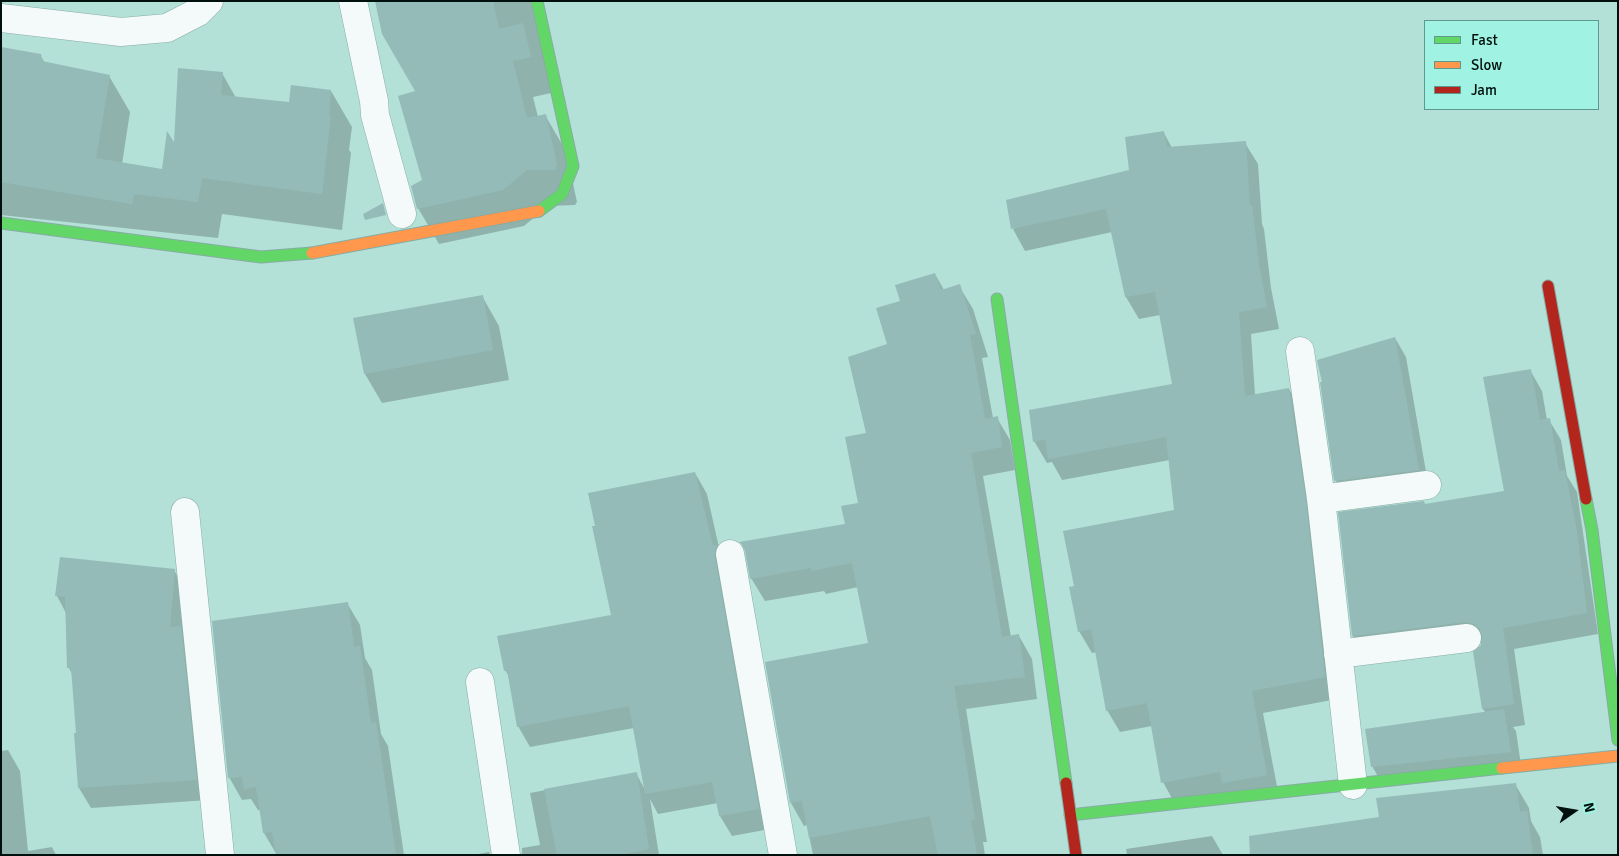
<!DOCTYPE html>
<style>
body{margin:0}
#map{position:relative;width:1619px;height:856px;overflow:hidden;background:#b3e0d7;font-family:Signika,sans-serif}
canvas{display:block}
.frame{position:absolute;inset:0;border:2px solid #00100c;pointer-events:none}
.legend{position:absolute;left:1424px;top:20px;width:175px;height:90px;box-sizing:border-box;background:#a0f3e3;border:1px solid #60988d;margin:0;padding:6px 9px;list-style:none;font-size:15px;color:#00100c}
.legend li{display:flex;align-items:center;gap:10px;height:25px}
.legend b{width:25px;border:1px solid #60988d}
.north{position:absolute;left:1549px;top:786px;width:50px;height:50px;-webkit-text-stroke:4px #a0f3e3;paint-order:stroke;rotate:77deg;font-size:14px;font-weight:700;line-height:20px;text-align:center;color:#00100c}
.north::after{content:'';display:block;margin:auto;width:18px;height:22px;background:#00100c;clip-path:polygon(50% 0,100% 100%,50% 72%,0 100%)}
</style>
<div id="map">
<canvas width="1619" height="856"></canvas>
<div class="frame"></div>
<ul class="legend">
<li><b style="height:6px;background:#63d668"></b>Fast</li>
<li><b style="height:6px;background:#ff974d"></b>Slow</li>
<li><b style="height:6px;background:#b3261e"></b>Jam</li>
</ul>
<div class="north">N</div>
</div>
<script>
const context = document.querySelector('canvas').getContext('2d');
context.lineJoin = 'round';
function paint(path, color) {
  context.fillStyle = color;
  context.fill(path, 'evenodd');
}
function toPath(rows) {
  const path = new Path2D();
  for (const r of rows) {
    path.moveTo(r[0], r[1]);
    for (let i = 2; i < r.length; i += 2) path.lineTo(r[i], r[i + 1]);
  }
  return path;
}
function strokePath(path, color, width, dash) {
  context.strokeStyle = color;
  context.lineWidth = width;
  context.lineCap = dash ? 'butt' : 'round';
  context.setLineDash(dash || []);
  context.stroke(path);
}
const shadow = toPath([
 [377,1,539,1,551,93,533,97,538,117,545,115,566,151,577,202,575,205,548,206,524,226,439,244,418,208,423,180,417,92],
 [40,55,45,63,109,76,130,112,122,164,163,171,175,146,222,73,236,98,290,103,331,91,352,127,349,150,351,153,342,230,222,214,218,238,1,215,1,56],
 [1164,133,1172,148,1245,143,1258,164,1262,224,1264,229,1271,288,1279,329,1251,334,1255,395,1289,389,1302,411,1337,699,1263,713,1279,797,1175,804,1163,782,1152,726,1120,732,1107,710,1097,652,1092,653,1079,631,1075,587,1176,511,1170,460,1062,480,1052,462,1047,463,1034,441,1173,385,1160,315,1139,319,1126,297,1112,232,1025,251,1013,229,1130,171],
 [935,274,944,290,959,286,973,309,988,357,982,358,993,418,997,418,1010,440,1015,470,983,476,1011,637,1019,636,1032,659,1037,699,966,709,987,842,983,842,985,855,813,855,807,825,804,826,791,803,869,644,858,587,826,594,824,591,765,601,751,578,747,553,741,543,847,525,860,504,867,434,888,345],
 [482,296,499,326,509,380,382,403,365,374],
 [1395,338,1406,357,1429,489,1347,500,1336,481,1322,384],
 [1530,370,1542,391,1547,420,1549,420,1561,440,1567,476,1577,492,1598,634,1514,649,1525,725,1513,727,1516,731,1522,772,1384,787,1372,766,1486,713,1483,709,1484,644,1478,643,1365,657,1353,636,1340,514,1425,505,1506,492],
 [695,473,707,494,720,552,770,829,732,836,720,816,718,803,658,814,650,799,659,855,522,855,522,848,540,845,530,793,636,773,645,790,634,728,530,747,518,726,510,678,505,670,612,616],
 [174,570,186,591,183,632,192,648,208,800,91,808,79,788,77,734,72,674,69,668,66,613,57,596],
 [347,603,360,625,365,658,372,670,381,734,388,746,404,855,277,855,264,833,260,810,258,810,251,799,242,800,229,777],
 [8,750,20,771,28,851,52,847,56,855,1,855,1,751],
 [1515,784,1529,808,1531,821,1540,837,1543,855,1308,855,1380,818],
 [1212,836,1223,855,1127,855,1126,849],
 [489,852,490,855,473,855]
]);
const building = toPath([
 [375,1,493,1,499,29,523,23,531,57,513,61,527,118,546,114,557,165,555,170,527,170,503,190,417,209,411,186,422,180,398,96,415,91,382,34],
 [1,47,41,54,42,61,110,75,96,158,162,169,167,131,174,142,178,68,223,72,221,95,289,102,291,85,331,90,329,116,331,115,322,194,202,178,198,202,134,194,132,204,1,182],
 [1164,131,1167,147,1246,141,1250,206,1252,205,1259,264,1267,307,1239,312,1245,396,1289,388,1306,501,1325,677,1252,691,1267,775,1222,783,1220,772,1161,783,1147,703,1106,711,1091,629,1078,632,1069,587,1074,586,1063,531,1174,510,1166,437,1048,459,1045,439,1033,442,1029,410,1172,384,1155,292,1125,297,1106,209,1011,229,1006,200,1129,170,1125,137],
 [383,203,386,215,365,220,363,214],
 [935,273,941,290,960,284,976,334,970,335,985,419,998,416,1002,447,971,453,1002,637,1019,634,1025,677,954,686,975,819,971,820,977,855,938,855,930,816,809,838,802,801,790,803,765,662,868,643,852,563,811,571,811,568,750,579,745,551,742,544,739,542,845,524,841,506,858,503,845,437,866,433,848,357,887,344,876,308,900,301,895,285],
 [483,295,493,350,364,374,353,318],
 [1395,337,1419,470,1334,481,1320,382,1322,382,1317,360],
 [1531,369,1540,420,1550,418,1559,471,1565,470,1577,532,1587,613,1503,628,1514,704,1482,709,1473,652,1481,645,1482,637,1480,629,1474,624,1465,622,1352,636,1338,512,1424,501,1425,504,1504,491,1483,377],
 [695,472,713,546,718,545,715,549,715,557,759,809,719,816,712,782,645,794,629,706,517,727,507,670,504,671,497,636,611,615,592,526,595,526,588,493],
 [60,557,175,569,170,627,181,626,197,780,78,788,74,733,76,733,71,668,67,668,65,597,55,596],
 [348,602,354,647,360,646,371,723,376,722,396,855,276,855,272,832,263,833,256,787,244,789,242,777,228,778,212,621],
 [1504,709,1511,752,1371,767,1365,729],
 [637,772,649,849,620,855,557,855,544,789],
 [1516,783,1520,812,1527,811,1533,855,1250,855,1249,836,1379,817,1376,798]
]);
const street = toPath([
 [353,1,374,101,375,115,402,214],
 [1,18,121,32,167,28,198,12,209,1],
 [1300,351,1321,499,1353,785],
 [1321,499,1427,485],
 [185,512,220,855],
 [730,554,783,855],
 [1338,654,1467,638],
 [480,682,506,855]
]);
const fast = toPath([
 [537,1,573,166,562,194,539,211],
 [1,223,261,257,312,253],
 [997,299,1066,783],
 [1586,499,1592,530,1618,740],
 [1070,815,1502,768]
]);
const slow = toPath([
 [312,253,539,211],
 [1502,768,1618,756]
]);
const jam = toPath([
 [1548,286,1586,499],
 [1066,783,1076,855]
]);
paint(shadow, '#0003');
paint(building, '#95bbb8');
strokePath(street, '#87aca4', 29);
strokePath(fast, '#87aca4', 13);
strokePath(slow, '#87aca4', 13);
strokePath(jam, '#87aca4', 13);
strokePath(street, '#f4faf9', 28);
strokePath(fast, '#63d668', 11);
strokePath(slow, '#ff974d', 11);
strokePath(jam, '#b3261e', 11);
</script>
